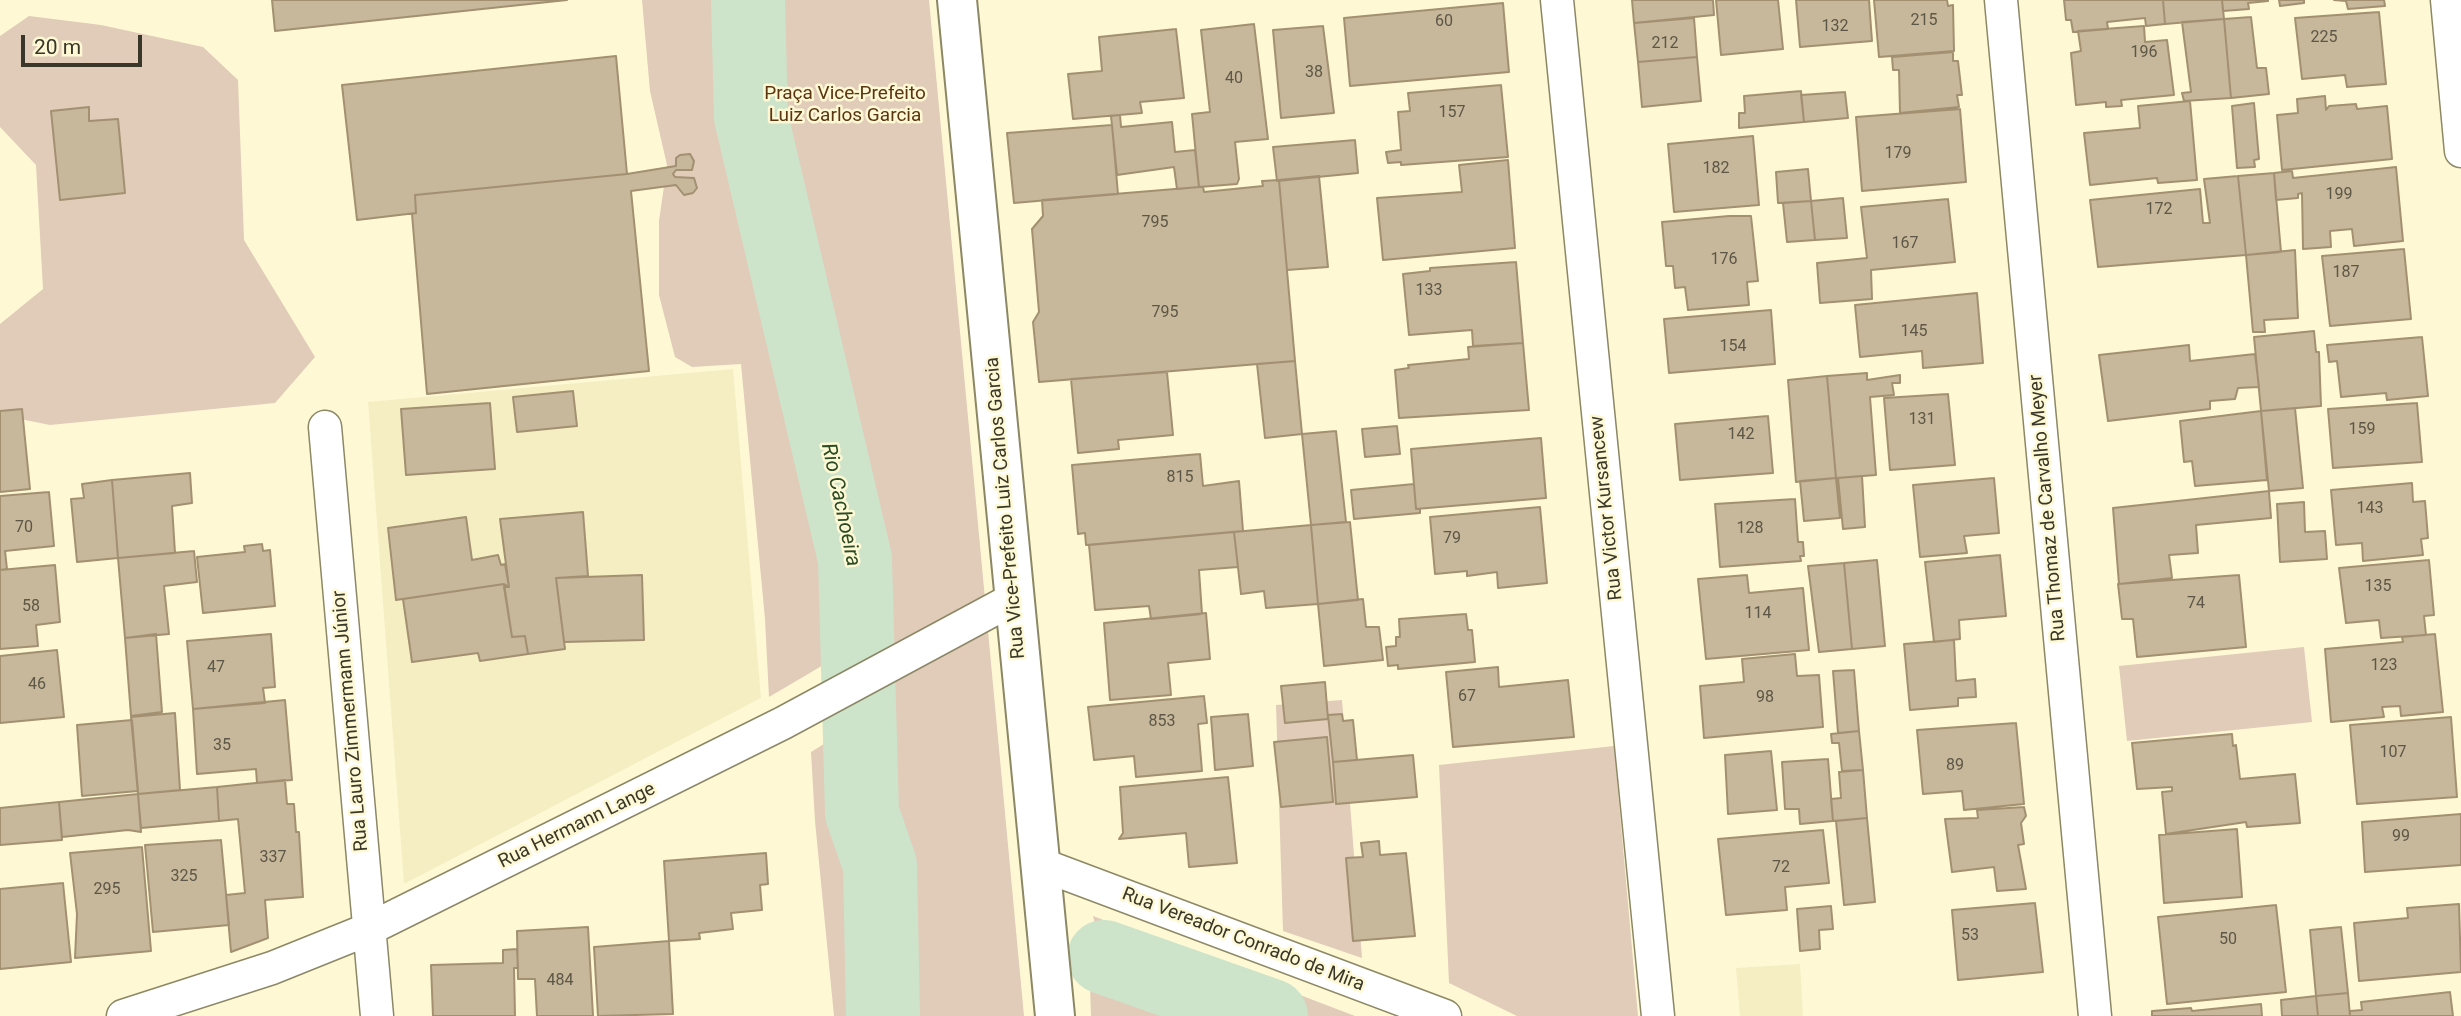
<!DOCTYPE html>
<meta charset="utf-8">
<style>
body{margin:0}
#map{position:relative;width:2461px;height:1016px;overflow:hidden;background:#fef9d4;font-family:Roboto,sans-serif}
canvas{display:block}
.scale{position:absolute;left:21px;top:35px;width:121px;height:32px;box-sizing:border-box;border:4px solid #393729;border-top:0;padding-left:9px;font-size:21px;line-height:24px;white-space:nowrap;color:#393729;-webkit-text-stroke:5px #fef9d4;paint-order:stroke}
</style>
<div id="map">
<canvas width="2461" height="1016"></canvas>
<div class="scale">20 m</div>
</div>
<script>
const context = document.querySelector('canvas').getContext('2d');
context.lineJoin = 'round';
function paint(path, color) {
  context.fillStyle = color;
  context.fill(path, 'evenodd');
}
function toPath(rows) {
  const path = new Path2D();
  for (const r of rows) {
    path.moveTo(r[0], r[1]);
    for (let i = 2; i < r.length; i += 2) path.lineTo(r[i], r[i + 1]);
  }
  return path;
}
function strokePath(path, color, width, dash) {
  context.strokeStyle = color;
  context.lineWidth = width;
  context.lineCap = dash ? 'butt' : 'round';
  context.setLineDash(dash || []);
  context.stroke(path);
}
function write(font, color, halo, rows, align = 'center') {
  context.font = font + ' Roboto,sans-serif';
  context.lineWidth = 5;
  context.setLineDash([]);
  context.textBaseline = 'middle';
  context.strokeStyle = halo;
  context.fillStyle = color;
  for (const [text, x, y, turn = 0] of rows) {
    context.save();
    context.translate(x, y);
    context.rotate((+turn || 0) * Math.PI / 180);
    context.textAlign = isNaN(turn) ? turn : align;
    if (halo) context.strokeText(text, 0, 0);
    context.fillText(text, 0, 0);
    context.restore();
  }
}
const built = toPath([
 [733,369,761,698,404,884,368,402],
 [1800,964,1803,1016,1740,1016,1736,968]
]);
const green = toPath([
 [642,0,929,0,1024,1016,834,1016,815,821,811,752,861,721,859,644,769,697,765,619,741,364,692,367,675,357,659,295,659,221,667,165,650,91],
 [29,16,101,25,203,47,238,80,244,240,315,357,275,403,50,425,0,415,0,324,43,289,36,165,0,127,0,36],
 [2304,647,2312,722,2127,741,2119,666],
 [1342,700,1362,958,1283,931,1276,705],
 [1614,746,1638,1016,1517,1016,1449,983,1439,765],
 [1093,916,1355,1016,1091,1016,1090,986,1104,957]
]);
const river = toPath([
 [748,0,751,117,855,559,862,813,880,865,883,1016],
 [1104,957,1271,1016]
]);
const building = toPath([
 [272,0,567,0,275,31,272,0],
 [1632,0,1713,0,1714,15,1634,23,1632,0],
 [1716,0,1778,0,1783,49,1721,55,1716,0],
 [1796,0,1869,0,1872,41,1800,47,1796,0],
 [1874,0,1947,0,1948,6,1953,5,1954,51,1879,57,1874,0],
 [2064,0,2163,0,2165,24,2146,26,2145,18,2107,22,2108,29,2073,32,2071,20,2066,20,2064,0],
 [2163,0,2222,0,2224,19,2165,24,2163,0],
 [2222,0,2268,0,2268,1,2248,3,2249,9,2223,11,2222,0],
 [2279,0,2304,0,2304,3,2280,6,2279,0],
 [2334,0,2384,0,2385,6,2348,9,2346,1,2334,0],
 [1503,3,1509,72,1350,86,1344,18,1503,3],
 [2379,12,2386,84,2347,87,2345,75,2302,79,2295,18,2379,12],
 [2251,17,2257,68,2266,68,2269,94,2231,98,2224,19,2251,17],
 [1694,18,1697,57,1638,62,1634,23,1694,18],
 [2224,19,2231,98,2184,101,2182,93,2191,92,2182,22,2224,19],
 [1254,24,1268,139,1235,142,1239,179,1237,184,1199,187,1192,114,1210,112,1201,30,1254,24],
 [1323,26,1334,113,1281,118,1273,30,1323,26],
 [2144,26,2145,42,2167,40,2174,95,2121,100,2122,106,2106,107,2106,102,2076,105,2071,53,2081,51,2078,31,2144,26],
 [1176,29,1184,98,1140,102,1142,113,1073,119,1068,74,1102,71,1099,37,1176,29],
 [1953,52,1953,61,1958,61,1962,95,1957,95,1959,107,1900,113,1899,70,1893,70,1892,57,1953,52],
 [616,56,627,174,415,195,416,213,357,220,342,85,616,56],
 [1697,57,1701,101,1642,107,1638,62,1697,57],
 [1501,85,1508,157,1401,165,1401,162,1388,163,1386,152,1401,150,1398,112,1410,111,1408,93,1501,85],
 [1801,91,1804,122,1739,128,1739,113,1745,113,1744,96,1801,91],
 [1845,92,1848,118,1804,122,1801,95,1845,92],
 [2325,96,2326,110,2329,106,2356,104,2357,109,2387,106,2392,159,2282,170,2277,115,2298,113,2297,99,2325,96],
 [2190,101,2197,180,2158,183,2157,178,2090,185,2084,133,2140,128,2138,106,2190,101],
 [2254,103,2259,159,2254,160,2255,167,2237,168,2232,106,2254,103],
 [89,107,89,121,118,119,125,193,60,200,51,111,89,107],
 [1960,109,1966,182,1862,191,1856,117,1960,109],
 [1120,115,1121,127,1172,122,1175,152,1195,150,1199,187,1177,189,1174,167,1117,175,1111,116,1120,115],
 [1112,125,1118,194,1014,203,1007,133,1112,125],
 [1753,136,1759,205,1674,212,1668,144,1753,136],
 [1355,140,1358,173,1277,181,1273,147,1355,140],
 [690,154,694,161,692,170,676,170,673,174,675,177,694,178,697,188,693,193,684,195,676,185,631,191,649,371,427,394,412,214,416,213,415,195,627,174,676,166,676,158,680,155,690,154],
 [1508,160,1515,248,1383,260,1377,198,1462,192,1459,165,1508,160],
 [2396,167,2403,241,2354,246,2352,229,2330,231,2331,247,2303,249,2302,193,2298,194,2298,198,2276,200,2274,173,2292,171,2293,178,2396,167],
 [1808,169,1811,201,1778,203,1776,172,1808,169],
 [2274,173,2281,252,2246,255,2238,176,2274,173],
 [1319,176,1328,267,1287,270,1279,180,1319,176],
 [2238,176,2246,255,2098,267,2090,200,2200,189,2203,223,2210,223,2204,179,2238,176],
 [1279,180,1295,361,1039,382,1033,322,1039,312,1032,229,1043,216,1042,200,1199,187,1203,187,1204,192,1263,186,1262,181,1279,180],
 [1843,198,1847,238,1815,240,1811,201,1843,198],
 [1948,199,1955,262,1871,270,1872,299,1820,303,1817,263,1867,258,1861,207,1948,199],
 [1811,201,1815,240,1787,242,1783,203,1811,201],
 [1729,216,1751,216,1758,281,1747,282,1749,305,1688,310,1685,287,1675,288,1673,266,1666,266,1662,222,1729,216],
 [2404,249,2411,319,2330,326,2322,256,2404,249],
 [2295,250,2298,318,2264,320,2265,332,2253,332,2246,255,2295,250],
 [1516,262,1523,343,1473,346,1472,330,1409,335,1403,274,1430,271,1430,268,1516,262],
 [1977,293,1983,363,1923,368,1922,351,1860,357,1855,305,1977,293],
 [1771,310,1775,364,1669,373,1664,319,1771,310],
 [2314,331,2316,352,2319,352,2321,406,2261,411,2254,337,2314,331],
 [2422,337,2428,396,2387,400,2386,393,2341,397,2337,361,2329,362,2327,345,2422,337],
 [1523,343,1529,410,1399,418,1395,370,1409,368,1408,365,1469,359,1468,347,1523,343],
 [2189,345,2190,361,2255,354,2259,387,2238,388,2235,399,2210,401,2210,409,2108,421,2099,355,2189,345],
 [1295,361,1302,434,1265,438,1257,364,1295,361],
 [1167,372,1173,435,1118,440,1119,449,1078,453,1071,379,1167,372],
 [1867,373,1867,380,1900,375,1900,383,1892,383,1894,395,1870,397,1876,475,1836,478,1827,376,1867,373],
 [1827,376,1836,478,1796,482,1788,380,1827,376],
 [573,391,577,426,517,432,513,397,573,391],
 [1948,394,1955,465,1890,470,1884,398,1948,394],
 [490,403,495,469,406,475,401,409,490,403],
 [2417,403,2422,462,2333,468,2328,409,2417,403],
 [2295,408,2303,488,2269,491,2261,411,2295,408],
 [22,409,30,489,0,492,0,411,22,409],
 [2261,411,2267,480,2195,486,2192,461,2184,462,2180,421,2261,411],
 [1768,416,1773,473,1680,480,1675,424,1768,416],
 [1397,426,1400,454,1365,457,1362,429,1397,426],
 [1336,431,1346,522,1311,525,1302,434,1336,431],
 [1541,438,1546,498,1416,509,1411,449,1541,438],
 [1200,454,1203,486,1239,481,1243,531,1086,545,1085,533,1078,534,1072,465,1200,454],
 [190,473,192,503,172,506,175,553,118,558,112,480,190,473],
 [1862,476,1865,527,1843,529,1838,478,1862,476],
 [1836,478,1840,518,1804,521,1800,481,1836,478],
 [1994,478,1999,533,1964,536,1967,553,1920,557,1913,485,1994,478],
 [112,480,118,558,77,562,71,499,84,498,82,484,112,480],
 [2412,483,2413,502,2425,501,2428,538,2421,539,2423,555,2363,561,2362,543,2336,545,2331,490,2412,483],
 [1414,484,1416,509,1420,509,1420,513,1354,519,1351,490,1414,484],
 [2269,491,2271,518,2196,525,2198,553,2169,555,2172,578,2119,584,2113,508,2269,491],
 [49,492,54,546,5,551,7,569,0,570,0,496,49,492],
 [1795,499,1798,542,1803,542,1804,556,1800,556,1801,561,1720,567,1715,504,1795,499],
 [2304,502,2305,532,2325,531,2327,559,2280,562,2277,504,2304,502],
 [1540,507,1547,583,1498,588,1497,572,1467,576,1467,571,1435,574,1430,517,1540,507],
 [583,512,588,576,556,578,565,649,528,654,525,636,512,637,504,587,509,587,500,519,583,512],
 [466,517,472,560,498,555,501,565,505,564,509,587,504,584,396,600,388,528,466,517],
 [1350,522,1358,600,1318,604,1311,525,1350,522],
 [1311,525,1318,604,1266,608,1264,591,1241,594,1234,532,1311,525],
 [1234,532,1238,567,1199,570,1202,614,1151,619,1149,606,1095,610,1089,545,1234,532],
 [262,544,263,551,270,550,275,606,203,613,197,557,245,552,244,546,262,544],
 [194,551,197,582,164,586,169,634,125,638,118,558,194,551],
 [2000,555,2006,616,1959,620,1960,639,1934,642,1925,562,2000,555],
 [1877,560,1885,646,1852,649,1844,563,1877,560],
 [2429,560,2434,615,2424,616,2426,635,2381,638,2379,620,2346,623,2339,568,2429,560],
 [1844,563,1852,649,1819,652,1808,566,1844,563],
 [55,565,60,622,36,625,38,646,0,649,0,570,55,565],
 [642,575,644,640,564,642,556,578,642,575],
 [1747,575,1749,593,1803,588,1809,650,1706,659,1698,579,1747,575],
 [2239,575,2246,647,2137,657,2133,619,2122,619,2118,584,2239,575],
 [504,584,512,637,525,636,528,654,480,661,478,653,412,662,403,599,504,584],
 [1363,599,1366,627,1379,627,1383,660,1324,666,1318,604,1363,599],
 [1206,613,1210,659,1168,663,1171,695,1110,700,1104,623,1206,613],
 [1466,614,1468,630,1472,630,1475,662,1398,669,1398,665,1388,666,1386,647,1396,646,1396,637,1400,637,1399,619,1466,614],
 [156,634,162,712,131,716,125,638,156,634],
 [271,634,275,687,263,688,265,703,193,709,187,641,271,634],
 [2435,634,2443,712,2401,716,2400,706,2382,707,2384,717,2331,722,2325,649,2403,642,2402,637,2435,634],
 [1954,640,1956,681,1975,679,1976,697,1958,698,1958,706,1910,710,1904,644,1954,640],
 [57,650,64,717,0,723,0,656,57,650],
 [1795,654,1797,676,1819,675,1823,727,1704,738,1700,686,1744,682,1742,659,1795,654],
 [1498,667,1499,687,1568,680,1574,737,1453,747,1446,672,1498,667],
 [1854,670,1859,731,1838,733,1833,671,1854,670],
 [1325,682,1328,719,1285,723,1281,686,1325,682],
 [1204,696,1207,723,1198,724,1202,771,1136,777,1134,756,1094,760,1088,707,1204,696],
 [285,700,292,780,257,783,256,769,197,774,193,709,285,700],
 [175,713,180,790,138,794,131,717,175,713],
 [1248,714,1253,766,1215,770,1211,717,1248,714],
 [1342,714,1343,721,1353,720,1357,760,1333,762,1328,715,1342,714],
 [2451,717,2457,797,2357,804,2350,725,2451,717],
 [132,720,138,791,82,796,77,725,132,720],
 [2016,723,2024,804,1964,810,1962,791,1923,794,1917,730,2016,723],
 [1859,731,1863,770,1842,771,1839,743,1832,743,1831,734,1859,731],
 [2232,734,2233,746,2236,745,2240,779,2295,774,2300,823,2247,827,2246,822,2166,834,2162,792,2172,791,2172,787,2137,789,2132,743,2232,734],
 [1327,737,1333,802,1281,807,1274,742,1327,737],
 [1771,751,1777,810,1728,814,1725,755,1771,751],
 [1413,755,1417,797,1336,804,1333,762,1413,755],
 [1828,759,1833,821,1800,824,1799,809,1785,809,1782,762,1828,759],
 [1863,770,1867,818,1833,821,1831,799,1841,798,1839,772,1863,770],
 [1228,777,1237,863,1189,867,1186,833,1119,839,1123,833,1120,787,1228,777],
 [285,780,287,804,294,804,296,832,299,832,303,897,265,900,268,938,231,952,226,895,245,893,238,819,219,821,217,787,285,780],
 [217,787,219,821,141,828,138,794,217,787],
 [138,794,141,832,128,830,62,837,59,802,138,794],
 [59,802,62,840,0,845,0,808,59,802],
 [2024,807,2026,816,2021,823,2024,844,2018,845,2026,889,1997,891,1994,867,1952,872,1945,819,1978,818,1977,810,2024,807],
 [2461,814,2461,865,2365,872,2362,822,2461,814],
 [1867,818,1875,902,1844,905,1836,821,1867,818],
 [2237,829,2242,897,2164,903,2159,835,2237,829],
 [1823,830,1829,883,1785,887,1787,910,1726,915,1718,839,1823,830],
 [221,840,229,925,153,932,145,845,221,840],
 [1379,841,1380,855,1406,853,1415,936,1353,941,1346,858,1363,857,1361,843,1379,841],
 [142,847,151,951,75,958,77,914,70,853,142,847],
 [766,853,768,884,760,885,762,910,731,913,733,929,699,933,700,939,669,941,664,861,766,853],
 [63,883,71,962,0,969,0,889,63,883],
 [2035,903,2043,972,1958,980,1952,910,2035,903],
 [2459,904,2461,972,2359,981,2354,923,2408,918,2407,908,2459,904],
 [2276,905,2286,992,2167,1004,2158,917,2276,905],
 [1831,906,1833,929,1819,930,1820,949,1800,951,1797,909,1831,906],
 [588,927,593,1016,537,1016,535,979,518,979,517,931,588,927],
 [2341,927,2348,993,2316,996,2310,930,2341,927],
 [669,941,673,1014,598,1016,594,947,669,941],
 [517,949,518,968,514,968,515,1016,433,1016,431,965,503,963,503,950,517,949],
 [2450,992,2453,1016,2350,1016,2350,1011,2362,1010,2361,1002,2450,992],
 [2348,993,2350,1016,2318,1016,2316,996,2348,993],
 [2316,996,2318,1016,2282,1016,2281,1000,2316,996],
 [2261,1004,2262,1016,2152,1016,2152,1011,2191,1008,2192,1011,2261,1004]
]);
const minor = toPath([
 [1557,0,1658,1016],
 [2001,0,2095,1016],
 [2447,0,2461,151],
 [325,427,377,1016],
 [1040,864,1445,1016],
 [123,1016,272,968,369,929,783,723,1015,598]
]);
const secondary = toPath([
 [957,0,1055,1016]
]);
const numberNames = [
 ["215",1924,21],
 ["60",1444,22],
 ["132",1835,27],
 ["225",2324,38],
 ["212",1665,44],
 ["196",2144,53],
 ["38",1314,73],
 ["40",1234,79],
 ["157",1452,113],
 ["179",1898,154],
 ["182",1716,169],
 ["199",2339,195],
 ["172",2159,210],
 ["795",1155,223],
 ["167",1905,244],
 ["176",1724,260],
 ["187",2346,273],
 ["133",1429,291],
 ["795",1165,313],
 ["145",1914,332],
 ["154",1733,347],
 ["131",1922,420],
 ["159",2362,430],
 ["142",1741,435],
 ["815",1180,478],
 ["143",2370,509],
 ["70",24,528],
 ["128",1750,529],
 ["79",1452,539],
 ["135",2378,587],
 ["74",2196,604],
 ["58",31,607],
 ["114",1758,614],
 ["123",2384,666],
 ["47",216,668],
 ["46",37,685],
 ["67",1467,697],
 ["98",1765,698],
 ["853",1162,722],
 ["35",222,746],
 ["107",2393,753],
 ["89",1955,766],
 ["99",2401,837],
 ["337",273,858],
 ["72",1781,868],
 ["325",184,877],
 ["295",107,890],
 ["53",1970,936],
 ["50",2228,940],
 ["484",560,981]
];
const parkNames = [
 ["Praça Vice-Prefeito",845,94],
 ["Luiz Carlos Garcia",845,116]
];
const streetNames = [
 ["Rua Vice-Prefeito Luiz Carlos Garcia",1006,508,-95],
 ["Rua Victor Kursancew",1607,508,-96],
 ["Rua Thomaz de Carvalho Meyer",2048,508,-95],
 ["Rua Lauro Zimmermann Júnior",351,721,-95],
 ["Rua Hermann Lange",577,826,-26],
 ["Rua Vereador Conrado de Mira",1243,940,21]
];
const waterNames = [
 ["Rio Cachoeira",840,505,78]
];
paint(built, '#f5eec3');
paint(green, '#e1cbb9');
strokePath(river, '#cde4ca', 74);
paint(building, '#c7b79b');
strokePath(building, '#a29071', 2);
strokePath(minor, '#8c8765', 35);
strokePath(secondary, '#8c8765', 42);
strokePath(minor, '#fff', 32);
strokePath(secondary, '#fff', 38);
write('16px', '#5c5746', null, numberNames);
write('19px', '#5b3512', '#fef9d4', parkNames);
write('19px', '#393729', '#fef9d4', streetNames);
write('italic 21px', '#2a4b25', '#fef9d4', waterNames);
</script>
